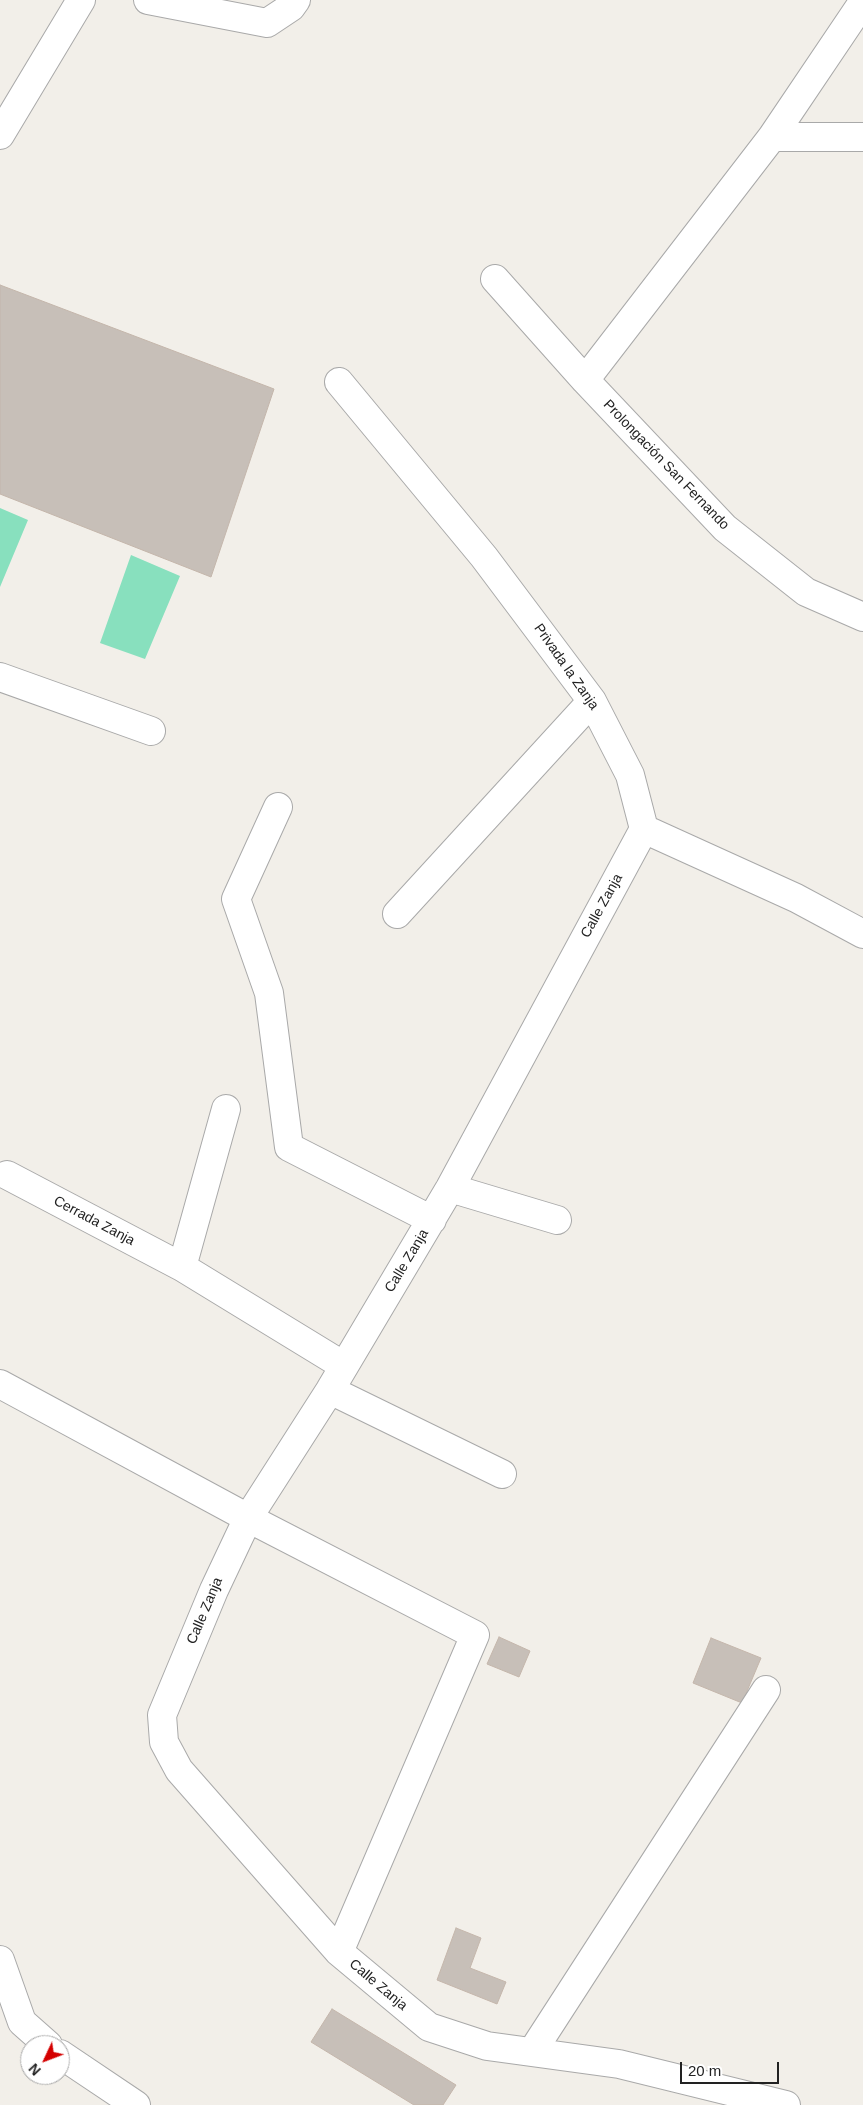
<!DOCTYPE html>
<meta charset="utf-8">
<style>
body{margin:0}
#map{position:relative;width:863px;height:2105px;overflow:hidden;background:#f2efe9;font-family:Arial,sans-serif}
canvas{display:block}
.north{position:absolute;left:20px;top:2035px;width:50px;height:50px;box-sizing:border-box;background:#fff;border:1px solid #a7a7a7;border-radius:50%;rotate:227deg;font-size:14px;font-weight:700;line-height:20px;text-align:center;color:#222}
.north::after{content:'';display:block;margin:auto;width:18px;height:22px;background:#d40000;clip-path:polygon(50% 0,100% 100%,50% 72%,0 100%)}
.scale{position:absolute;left:680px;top:2062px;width:99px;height:22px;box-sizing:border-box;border:2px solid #222;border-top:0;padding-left:6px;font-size:15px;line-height:18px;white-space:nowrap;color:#222;-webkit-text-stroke:4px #fff;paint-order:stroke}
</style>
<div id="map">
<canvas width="863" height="2105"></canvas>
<div class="north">N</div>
<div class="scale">20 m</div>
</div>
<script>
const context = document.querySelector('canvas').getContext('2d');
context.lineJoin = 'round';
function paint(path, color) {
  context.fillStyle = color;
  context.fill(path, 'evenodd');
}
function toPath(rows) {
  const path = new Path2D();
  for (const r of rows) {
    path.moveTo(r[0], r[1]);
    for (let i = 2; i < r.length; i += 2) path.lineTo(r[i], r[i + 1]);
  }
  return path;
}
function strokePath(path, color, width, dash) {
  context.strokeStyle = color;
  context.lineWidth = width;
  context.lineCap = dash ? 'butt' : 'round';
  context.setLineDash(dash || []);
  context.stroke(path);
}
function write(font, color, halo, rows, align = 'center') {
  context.font = font + ' Arial,sans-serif';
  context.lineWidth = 5;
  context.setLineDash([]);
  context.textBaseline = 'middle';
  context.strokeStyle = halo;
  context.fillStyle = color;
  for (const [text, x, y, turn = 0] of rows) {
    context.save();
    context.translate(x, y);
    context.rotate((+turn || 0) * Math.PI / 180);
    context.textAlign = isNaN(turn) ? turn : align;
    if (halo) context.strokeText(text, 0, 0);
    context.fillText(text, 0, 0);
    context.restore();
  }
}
const pitch = toPath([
 [0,508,28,520,0,587],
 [131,555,180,576,145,659,100,643]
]);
const building = toPath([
 [0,285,274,389,211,577,0,494,0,285],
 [499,1637,530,1651,519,1677,487,1664,499,1637],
 [711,1638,761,1658,742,1703,693,1683,711,1638],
 [456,1928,481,1938,470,1968,506,1982,497,2004,437,1980,456,1928],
 [332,2009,456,2085,443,2105,414,2105,311,2042,332,2009]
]);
const minor = toPath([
 [148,0,267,23,291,7,296,0],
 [0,135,81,0],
 [772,137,863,137],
 [495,279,585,380,725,528,806,592,863,617],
 [585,380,772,137,863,2],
 [339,382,484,557,592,701,630,775,644,829,796,898,863,934],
 [0,677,151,731],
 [278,807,236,899,269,993,289,1147,432,1220],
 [644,829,450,1188,330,1390,248,1518,214,1590,162,1715,164,1742,179,1770,339,1952,429,2027,487,2046,619,2064,786,2105],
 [397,914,592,701],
 [7,1175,182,1267,344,1366],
 [450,1188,557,1220],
 [182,1267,226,1109],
 [0,1384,248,1518,475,1635,339,1952],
 [330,1390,502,1474],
 [0,1960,22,2022,48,2045],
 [532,2052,766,1690],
 [60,2054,136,2105]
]);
const streetNames = [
 ["Prolongación San Fernando",666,465,46],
 ["Privada la Zanja",566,667,55],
 ["Calle Zanja",602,906,-61],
 ["Cerrada Zanja",94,1221,28],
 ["Calle Zanja",407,1261,-59],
 ["Calle Zanja",205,1611,-67],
 ["Calle Zanja",378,1985,40]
];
paint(pitch, '#88e0be');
paint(building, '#c7bfb8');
strokePath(building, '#c4b6ab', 1);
strokePath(minor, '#a9a9a9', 30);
strokePath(minor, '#fff', 28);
write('14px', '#222', '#fff', streetNames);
</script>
